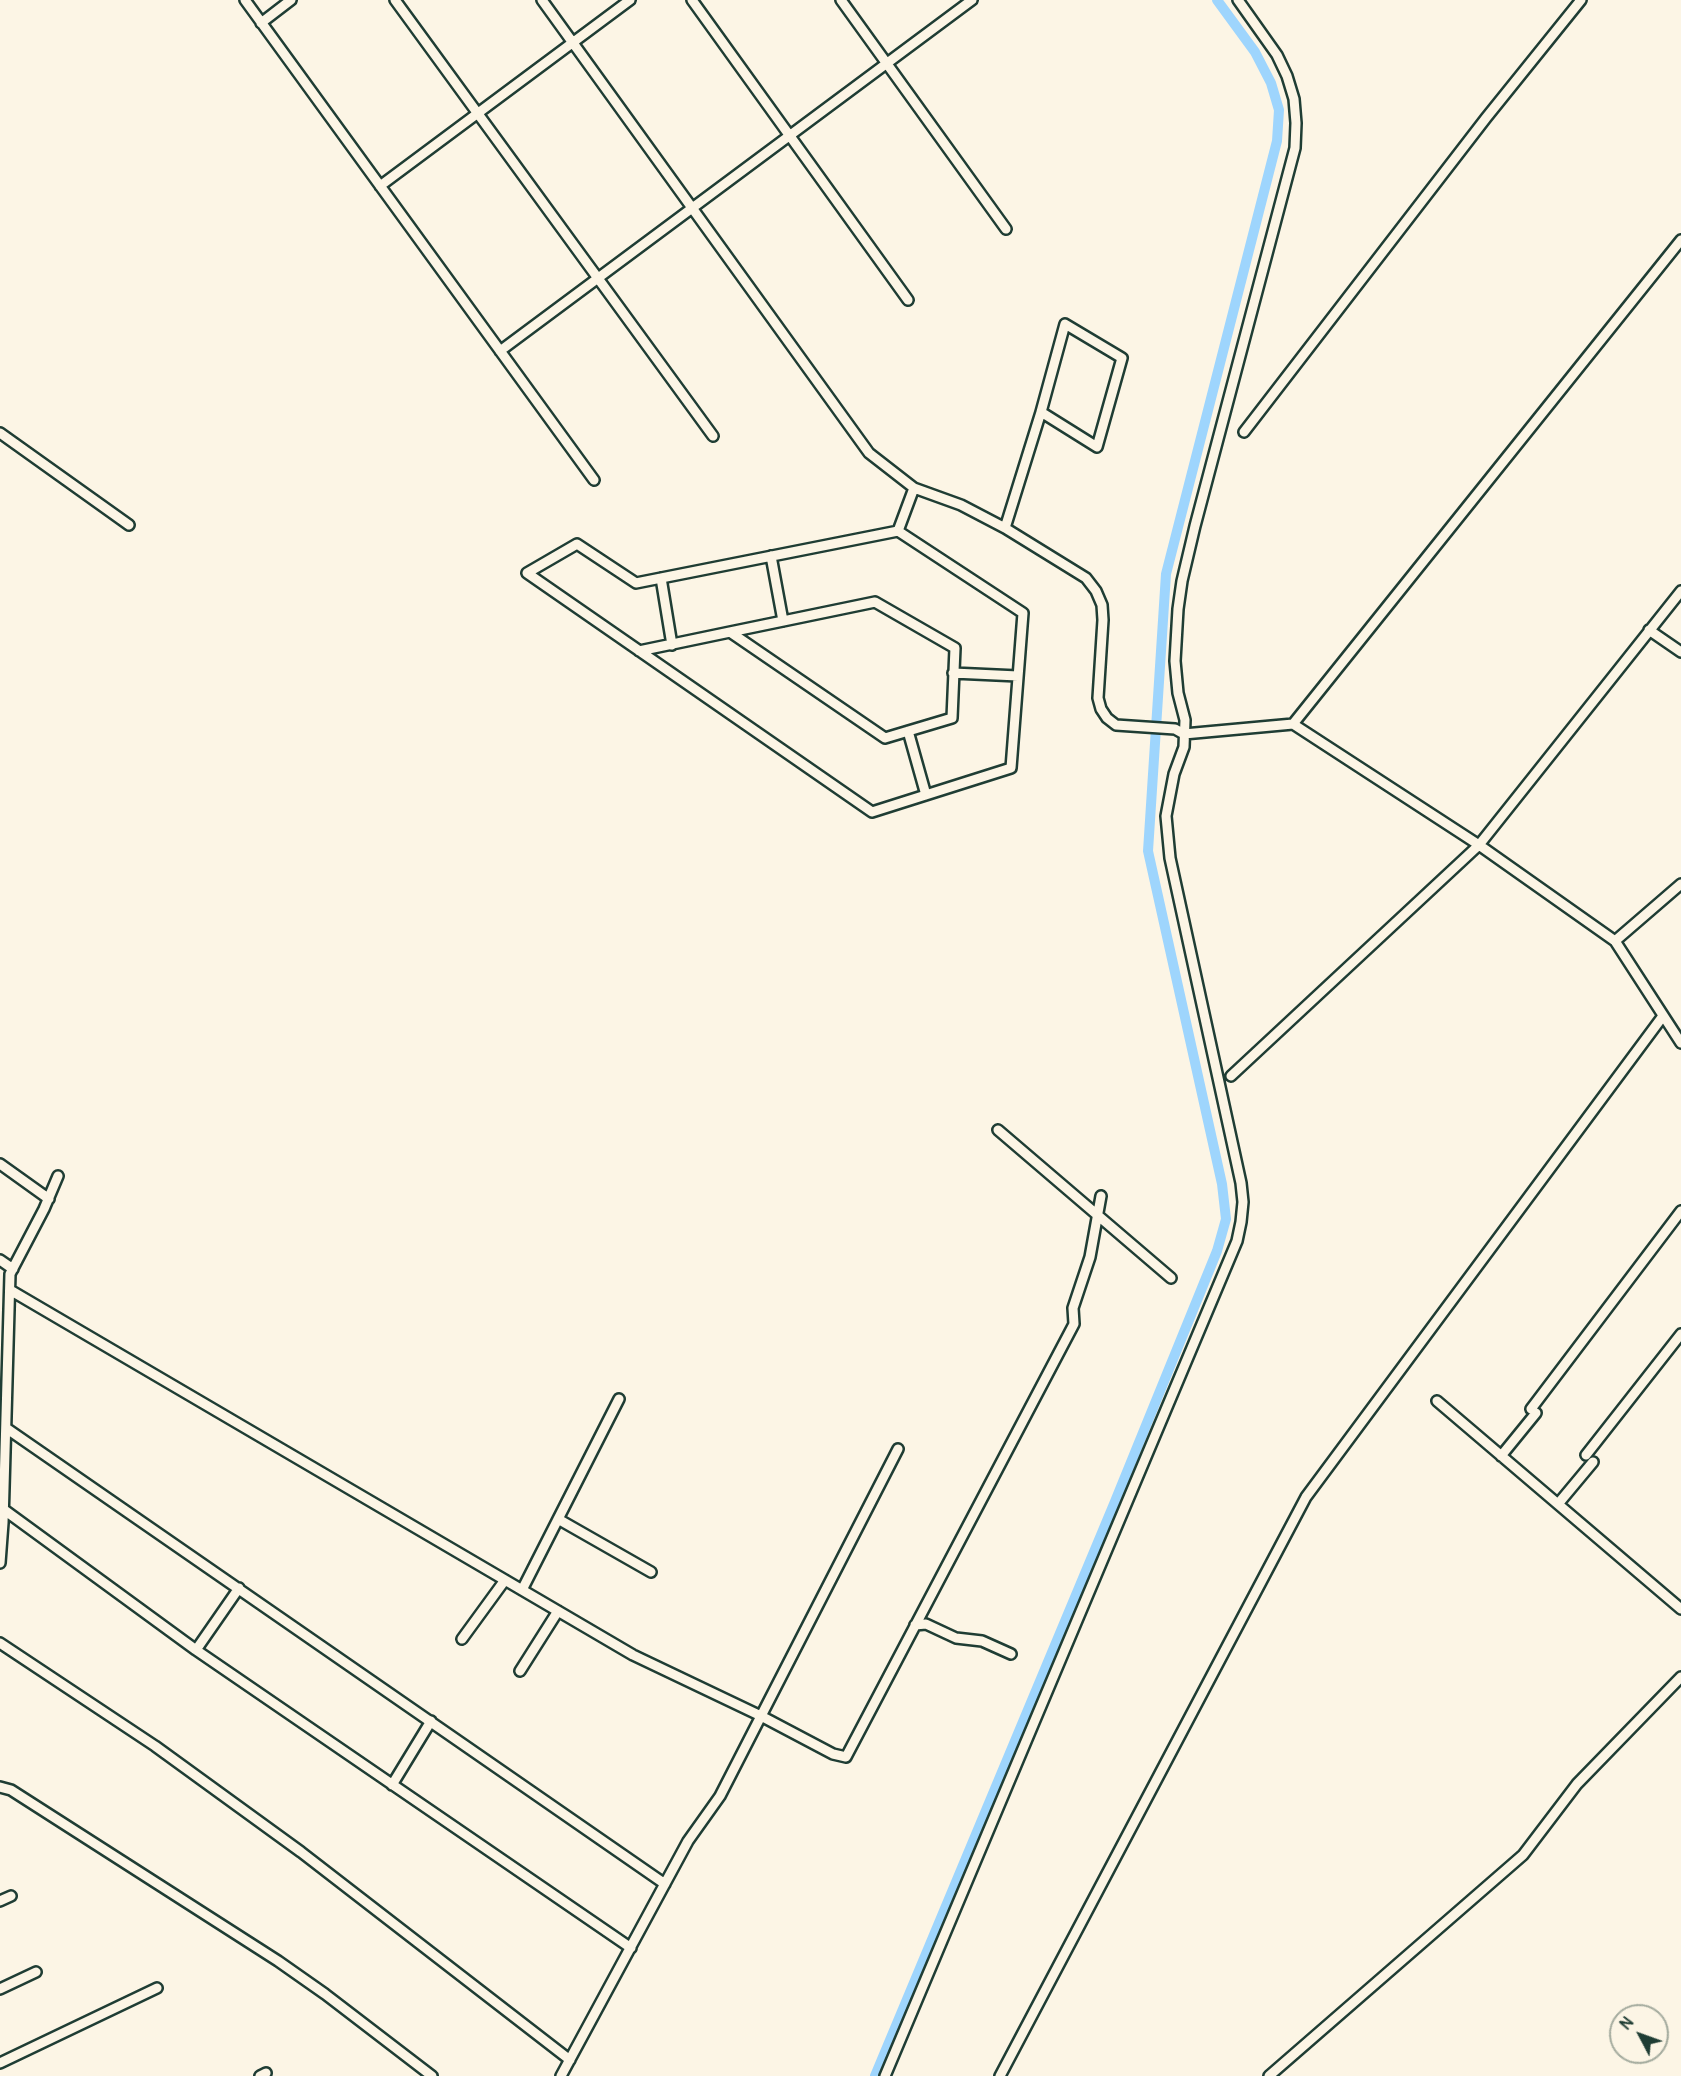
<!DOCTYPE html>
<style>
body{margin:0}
#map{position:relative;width:1681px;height:2076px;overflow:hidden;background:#fcf5e5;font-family:Pangolin,sans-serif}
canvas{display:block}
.north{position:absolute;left:1609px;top:2004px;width:60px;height:60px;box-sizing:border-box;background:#fcf5e5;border:2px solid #a4ab9e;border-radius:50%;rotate:311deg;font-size:16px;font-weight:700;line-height:24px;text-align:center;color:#1f3d34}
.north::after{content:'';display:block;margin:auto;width:21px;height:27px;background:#1f3d34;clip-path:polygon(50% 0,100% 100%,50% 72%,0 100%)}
</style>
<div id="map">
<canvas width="1681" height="2076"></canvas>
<div class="north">N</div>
</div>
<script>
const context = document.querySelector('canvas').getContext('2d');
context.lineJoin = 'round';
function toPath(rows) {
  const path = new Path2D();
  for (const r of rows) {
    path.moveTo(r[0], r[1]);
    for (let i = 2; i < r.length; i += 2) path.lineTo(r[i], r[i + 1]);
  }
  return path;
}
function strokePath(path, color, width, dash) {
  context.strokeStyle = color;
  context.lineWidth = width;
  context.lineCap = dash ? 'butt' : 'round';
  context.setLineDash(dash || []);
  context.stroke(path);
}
const canal = toPath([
 [875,2076,1114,1504,1217,1251,1226,1219,1222,1184,1148,851,1166,574,1277,141,1279,110,1271,83,1255,52,1217,0]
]);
const minor = toPath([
 [245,0,594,480],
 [395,0,713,436],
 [542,0,869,453,914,488,898,531],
 [692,0,908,300],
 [841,0,1006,229],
 [261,23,291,0],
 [380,186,630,0],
 [500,351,972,0],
 [1244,432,1486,118,1581,0],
 [0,433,129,525],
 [914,488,961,505,1005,528,1086,578,1096,591,1102,605,1103,620,1098,698,1101,709,1107,718,1116,725,1175,729,1184,734,1293,724,1479,845,1615,941,1681,1043],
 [1005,528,1041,412,1065,324,1122,358,1097,447,1041,412],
 [898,531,1023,613,1011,768,872,812,527,573,577,544,636,583,898,531],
 [771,556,783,621],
 [661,578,672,645],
 [1649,630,1681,652],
 [639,651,730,632,885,738,952,718,955,648,875,602,730,632],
 [953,673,1018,676],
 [1293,724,1681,240],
 [908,731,926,795],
 [1615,941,1681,884],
 [1231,1076,1479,845,1681,591],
 [998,1130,1171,1278],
 [0,1164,49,1199],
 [0,1260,13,1269],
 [10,1290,633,1655,761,1716,833,1754,846,1757,1074,1324,1073,1308,1090,1257,1101,1196],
 [1437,1401,1681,1609],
 [1531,1409,1681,1211],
 [6,1428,665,1884],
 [1586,1455,1681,1334],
 [1501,1456,1536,1413],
 [1558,1504,1593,1462],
 [3,1509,196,1650,631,1948],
 [558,1519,651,1572],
 [0,1563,3,1523,10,1274,44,1209,58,1176],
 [522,1590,619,1399],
 [915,1625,926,1624,956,1638,982,1641,1011,1654],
 [462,1639,505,1580],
 [0,1643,155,1746,301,1852,570,2060],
 [196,1650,239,1588],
 [520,1671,558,1611],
 [392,1785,431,1721],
 [0,1787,11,1790,278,1961,325,1994,432,2076],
 [0,1901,11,1896],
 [0,1989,36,1972],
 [0,2063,157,1988],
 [260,2076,266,2073],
 [561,2076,688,1841,720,1796,898,1449],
 [885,2076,1229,1260,1237,1241,1241,1222,1243,1202,1241,1183,1170,858,1166,816,1174,774,1184,747,1185,720,1178,693,1175,661,1178,609,1182,581,1195,526,1295,148,1296,123,1294,99,1287,76,1277,55,1238,0],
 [1000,2076,1306,1497,1663,1016],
 [1269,2076,1523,1855,1577,1784,1681,1677]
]);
strokePath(canal, '#9ed5fd', 10);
strokePath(minor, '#1f3d34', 14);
strokePath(minor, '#fcf5e5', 9);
</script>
